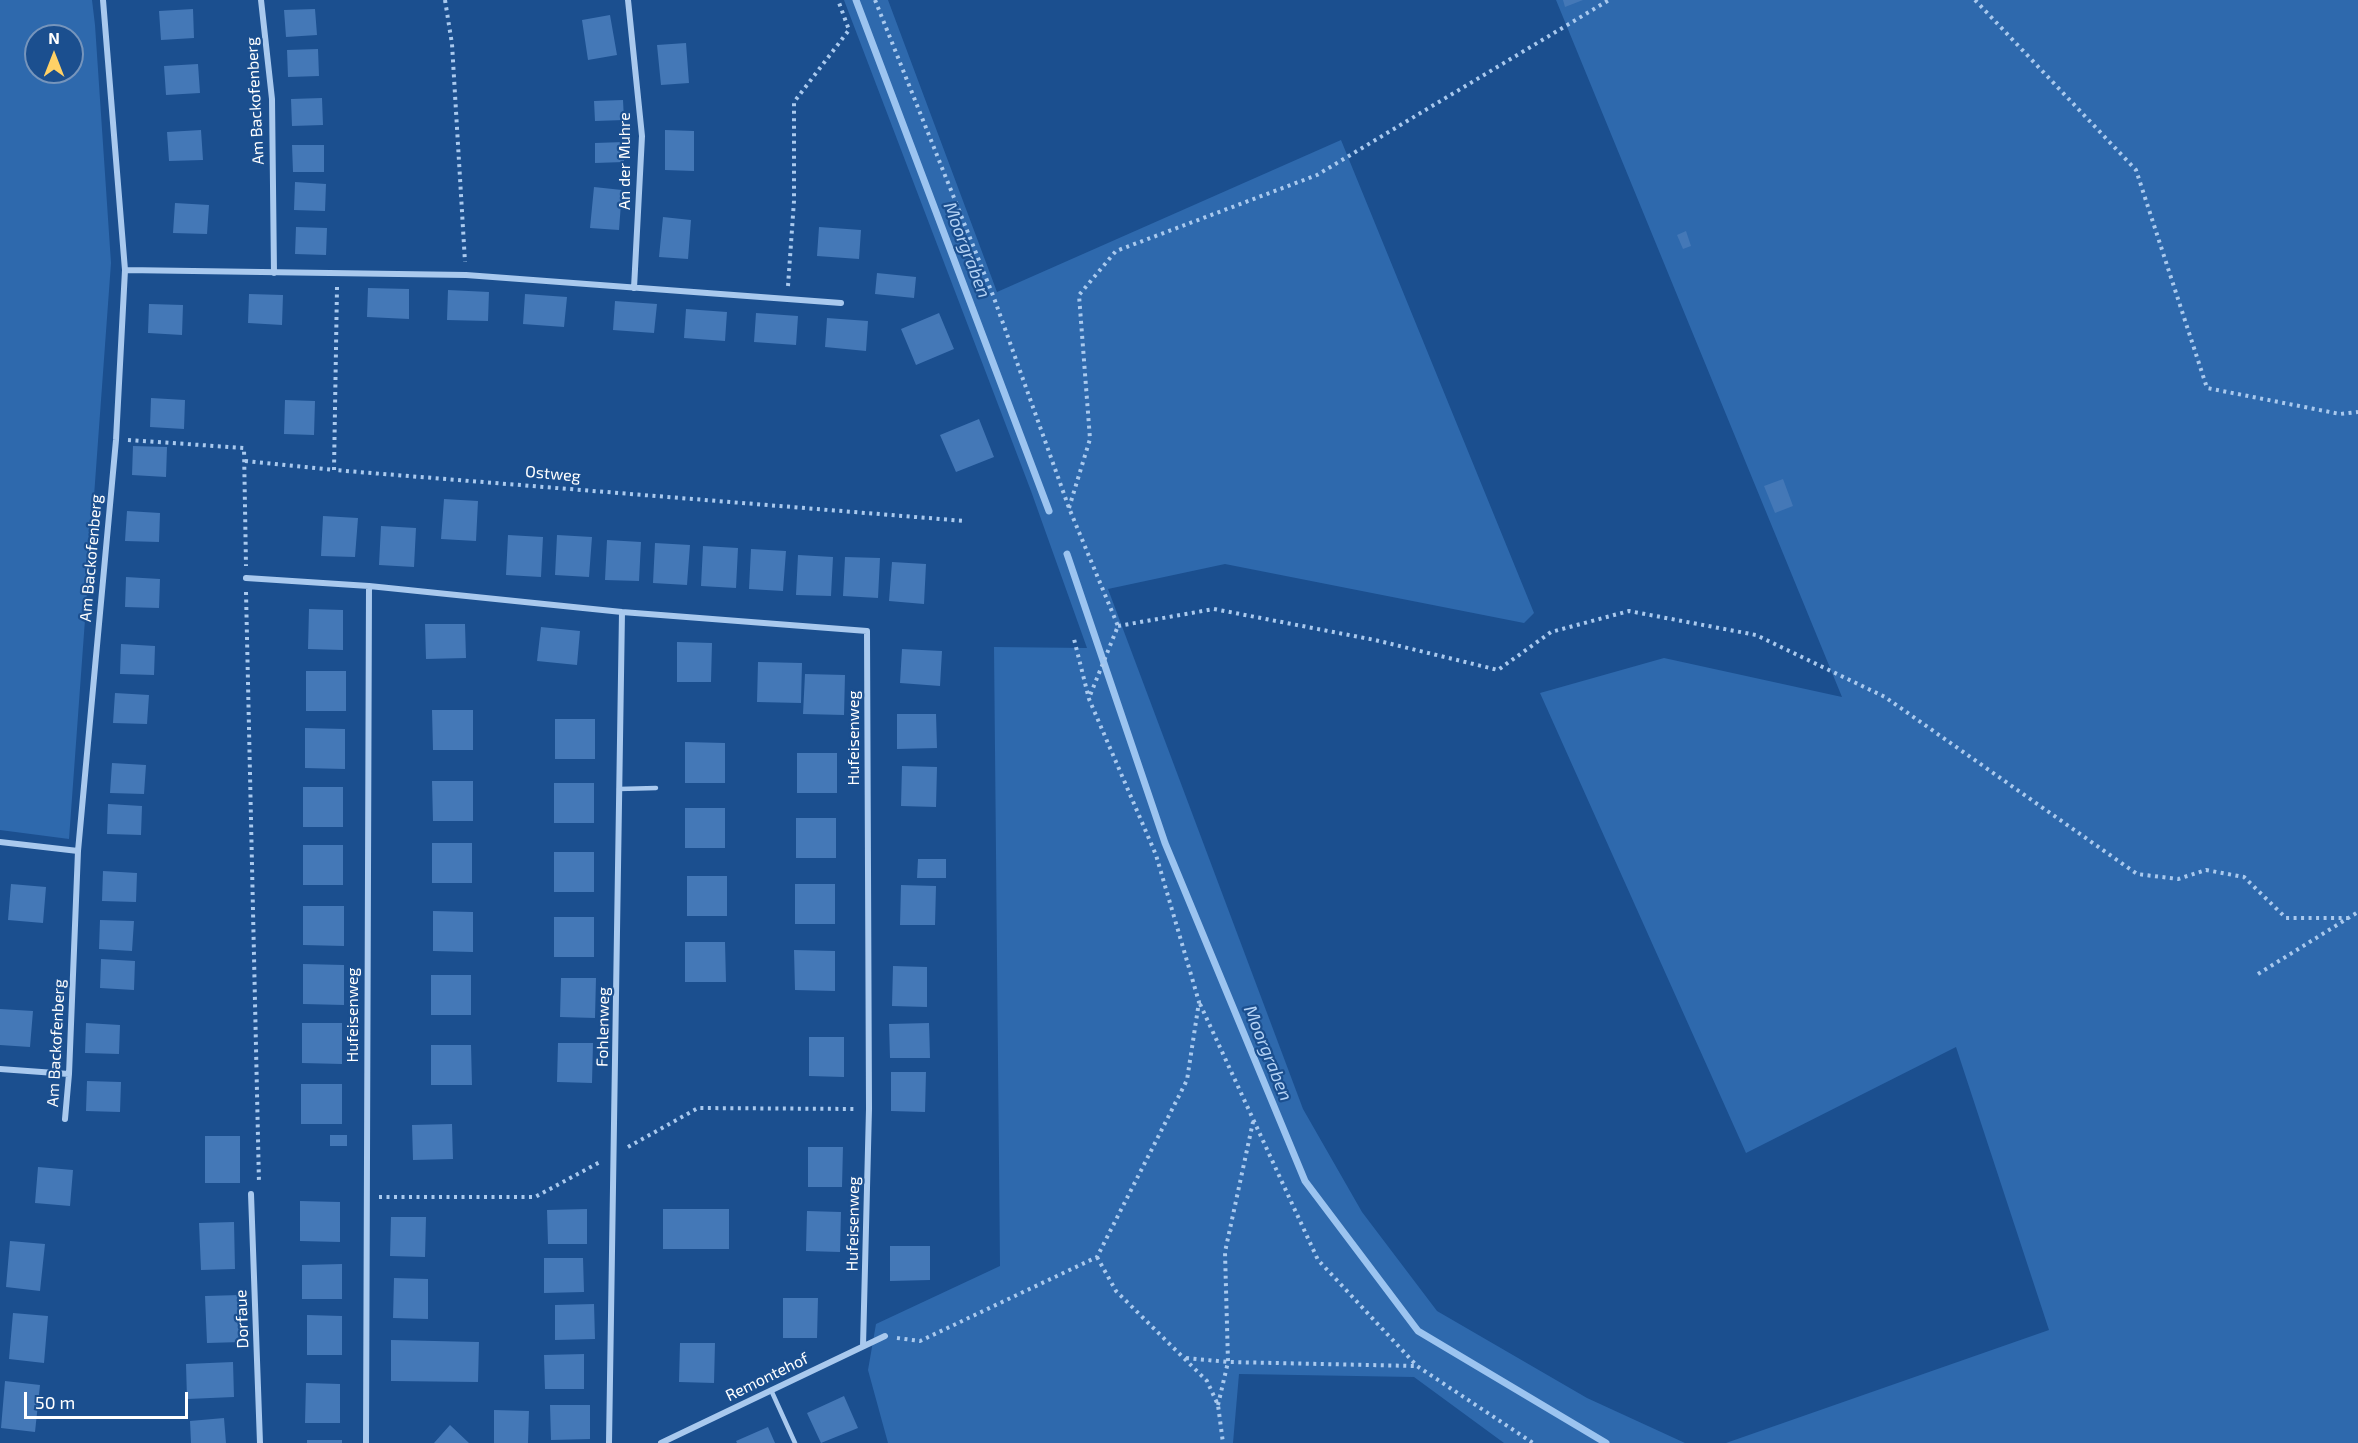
<!DOCTYPE html>
<style>
body{margin:0}
#map{position:relative;width:2358px;height:1443px;overflow:hidden;background:#1b4f8f;font-family:"Exo 2",sans-serif}
canvas{display:block}
.north{position:absolute;left:24px;top:24px;width:60px;height:60px;box-sizing:border-box;background:#1b4f8f;border:2px solid #7695bc;border-radius:50%;rotate:0deg;font-size:16px;font-weight:700;line-height:24px;text-align:center;color:#fff}
.north::after{content:'';display:block;margin:auto;width:21px;height:27px;background:#ffd166;clip-path:polygon(50% 0,100% 100%,50% 72%,0 100%)}
.scale{position:absolute;left:24px;top:1392px;width:164px;height:27px;box-sizing:border-box;border:3px solid #fff;border-top:0;padding-left:8px;font-size:18px;line-height:21px;white-space:nowrap;color:#fff;-webkit-text-stroke:4px #1b4f8f;paint-order:stroke}
</style>
<div id="map">
<canvas width="2358" height="1443"></canvas>
<div class="north">N</div>
<div class="scale">50 m</div>
</div>
<script>
const context = document.querySelector('canvas').getContext('2d');
context.lineJoin = 'round';
function paint(path, color) {
  context.fillStyle = color;
  context.fill(path, 'evenodd');
}
function toPath(rows) {
  const path = new Path2D();
  for (const r of rows) {
    path.moveTo(r[0], r[1]);
    for (let i = 2; i < r.length; i += 2) path.lineTo(r[i], r[i + 1]);
  }
  return path;
}
function strokePath(path, color, width, dash) {
  context.strokeStyle = color;
  context.lineWidth = width;
  context.lineCap = dash ? 'butt' : 'round';
  context.setLineDash(dash || []);
  context.stroke(path);
}
function write(font, color, halo, rows, align = 'center') {
  context.font = font + ' "Exo 2",sans-serif';
  context.lineWidth = 4.5;
  context.setLineDash([]);
  context.textBaseline = 'middle';
  context.strokeStyle = halo;
  context.fillStyle = color;
  for (const [text, x, y, turn = 0] of rows) {
    context.save();
    context.translate(x, y);
    context.rotate((+turn || 0) * Math.PI / 180);
    context.textAlign = isNaN(turn) ? turn : align;
    if (halo) context.strokeText(text, 0, 0);
    context.fillText(text, 0, 0);
    context.restore();
  }
}
const green = toPath([
 [0,0,92,0,95,25,111,263,69,839,0,830],
 [36,36,72,36,72,72,36,72],
 [844,0,888,0,997,292,1341,140,1534,613,1524,623,1225,564,1108,589,1303,1109,1362,1212,1437,1311,1587,1398,1685,1443,1504,1443,1414,1377,1239,1374,1233,1443,888,1443,868,1370,876,1324,1000,1266,994,647,1087,648,1031,491],
 [1556,0,2358,0,2358,1443,1726,1443,2049,1330,1956,1047,1746,1153,1540,693,1664,658,1842,697]
]);
const stream = toPath([
 [856,0,1049,511],
 [1067,554,1165,843,1305,1181,1418,1331,1606,1443]
]);
const building = toPath([
 [1563,0,1583,0,1565,7],
 [193,9,194,38,161,40,159,11],
 [315,9,317,35,286,37,284,10],
 [610,15,617,55,588,60,582,20],
 [686,43,689,83,661,85,657,45],
 [318,49,319,76,288,77,287,50],
 [198,64,200,93,166,95,164,66],
 [322,98,323,125,292,126,291,99],
 [623,100,624,120,595,121,594,101],
 [201,130,203,160,169,161,167,132],
 [665,130,694,131,694,171,665,170],
 [624,142,624,162,595,163,595,143],
 [292,145,324,145,324,172,293,172],
 [295,182,326,184,325,211,294,210],
 [594,187,622,190,619,230,590,228],
 [175,203,209,205,207,234,173,233],
 [663,217,691,220,688,259,659,257],
 [296,227,327,228,326,255,295,254],
 [819,227,861,230,859,259,817,256],
 [1686,231,1691,246,1683,249,1677,235],
 [877,273,916,277,914,298,875,294],
 [368,288,409,289,409,319,367,317],
 [448,290,489,292,488,321,447,320],
 [249,294,283,295,282,325,248,323],
 [525,294,567,297,564,327,523,324],
 [615,301,657,304,654,333,613,330],
 [149,304,183,305,182,335,148,333],
 [686,309,727,312,725,341,684,338],
 [756,313,798,316,796,345,754,342],
 [939,313,954,349,916,365,901,329],
 [827,318,868,321,866,351,825,347],
 [151,398,185,400,184,429,150,427],
 [285,400,315,401,314,435,284,434],
 [979,419,994,457,956,472,940,435],
 [133,446,167,447,166,477,132,475],
 [1783,479,1793,506,1775,513,1764,486],
 [444,499,478,501,476,541,441,539],
 [127,511,160,513,159,542,125,541],
 [323,516,358,518,355,557,321,556],
 [381,526,416,528,414,567,379,565],
 [508,535,543,537,541,577,506,575],
 [557,535,592,537,589,577,555,575],
 [607,540,641,542,639,581,605,580],
 [655,543,690,545,687,585,653,583],
 [703,546,738,548,736,588,701,586],
 [751,549,786,551,783,591,749,589],
 [798,555,833,557,831,596,796,595],
 [845,557,880,558,878,598,843,596],
 [892,562,926,564,924,604,889,601],
 [126,577,160,579,159,608,125,607],
 [309,609,343,610,343,650,308,649],
 [425,624,465,624,466,658,426,659],
 [541,627,580,631,577,665,537,661],
 [677,642,712,643,711,682,677,682],
 [121,644,155,646,154,675,120,674],
 [902,649,942,651,940,686,900,683],
 [758,662,802,663,801,703,757,702],
 [306,671,346,671,346,711,306,711],
 [805,674,845,675,844,715,803,714],
 [115,693,149,695,147,724,113,723],
 [432,710,473,710,473,750,433,750],
 [897,714,936,714,937,748,897,749],
 [555,719,595,719,595,759,555,759],
 [305,728,345,729,345,769,305,768],
 [685,742,725,743,725,783,685,783],
 [797,753,837,753,837,793,797,793],
 [112,763,146,765,144,794,110,793],
 [902,766,937,767,936,807,901,806],
 [432,781,473,781,473,821,433,821],
 [554,783,594,783,594,823,554,823],
 [303,787,343,787,343,827,303,827],
 [108,804,142,806,141,835,107,834],
 [685,808,725,808,725,848,685,848],
 [796,818,836,818,836,858,796,858],
 [432,843,472,843,472,883,432,883],
 [303,845,343,845,343,885,303,885],
 [554,852,594,852,594,892,554,892],
 [918,859,946,859,946,878,917,878],
 [103,871,137,873,136,902,102,901],
 [687,876,727,876,727,916,687,916],
 [11,884,46,887,43,923,8,920],
 [795,884,835,884,835,924,795,924],
 [901,885,936,886,935,925,900,925],
 [303,906,344,906,344,946,303,945],
 [433,911,473,912,473,952,433,951],
 [554,917,594,917,594,957,554,957],
 [100,920,134,921,132,951,99,949],
 [685,942,725,942,726,982,685,982],
 [794,950,835,951,835,991,795,990],
 [101,959,135,961,134,990,100,988],
 [303,964,344,965,344,1005,303,1004],
 [893,966,927,967,927,1007,892,1006],
 [431,975,471,975,471,1015,431,1015],
 [561,978,596,978,595,1018,560,1017],
 [0,1009,33,1011,30,1047,0,1045],
 [86,1023,120,1025,119,1054,85,1053],
 [302,1023,342,1023,342,1064,302,1063],
 [929,1023,930,1058,890,1058,889,1024],
 [809,1037,844,1037,844,1077,809,1076],
 [558,1043,593,1043,592,1083,557,1082],
 [431,1045,471,1045,472,1085,431,1085],
 [891,1072,926,1072,925,1112,891,1111],
 [87,1081,121,1082,120,1112,86,1111],
 [301,1084,342,1084,342,1124,301,1124],
 [452,1124,453,1159,413,1160,412,1125],
 [330,1135,347,1135,347,1146,330,1146],
 [205,1136,240,1136,240,1183,205,1183],
 [808,1147,843,1147,842,1187,808,1187],
 [38,1167,73,1170,70,1206,35,1203],
 [300,1201,340,1202,340,1242,300,1241],
 [587,1209,587,1244,548,1244,547,1210],
 [663,1209,729,1209,729,1249,663,1249],
 [807,1211,841,1212,840,1252,806,1251],
 [391,1217,426,1217,425,1257,390,1256],
 [234,1222,235,1269,201,1270,199,1223],
 [10,1241,45,1244,40,1291,6,1287],
 [890,1246,930,1246,930,1280,890,1281],
 [544,1258,583,1258,584,1292,544,1293],
 [342,1264,342,1299,302,1299,302,1265],
 [394,1278,428,1279,428,1319,393,1318],
 [240,1295,242,1342,207,1343,205,1296],
 [783,1298,818,1298,817,1338,783,1338],
 [594,1304,595,1339,555,1340,555,1305],
 [13,1313,48,1316,44,1363,9,1359],
 [307,1315,342,1316,342,1355,307,1355],
 [391,1340,479,1342,478,1382,391,1381],
 [680,1343,715,1343,714,1383,679,1382],
 [584,1354,584,1389,545,1389,544,1355],
 [233,1362,234,1397,187,1399,186,1364],
 [5,1381,40,1385,35,1432,1,1428],
 [306,1383,340,1384,340,1423,305,1423],
 [844,1396,858,1428,821,1443,807,1413],
 [550,1405,590,1405,590,1439,551,1440],
 [494,1410,529,1411,528,1443,494,1443],
 [224,1418,226,1443,191,1443,190,1421],
 [450,1425,469,1443,434,1443],
 [768,1427,775,1443,737,1443,736,1441],
 [307,1440,342,1440,342,1443,307,1443]
]);
const path = toPath([
 [445,0,452,44,465,262],
 [875,0,994,298,1069,508,1118,626,1089,698],
 [1975,0,2136,170,2207,388,2340,414,2358,412],
 [788,286,794,201,794,102,849,30,838,0],
 [337,287,334,470,965,521],
 [128,440,244,448,246,566],
 [245,461,334,470],
 [1069,508,1090,439,1079,295,1116,251,1317,175,1609,0],
 [246,592,259,1184],
 [1118,626,1214,609,1375,640,1498,670,1551,632,1629,611,1756,635,1885,697,2137,874,2178,879,2206,870,2244,877,2286,918,2348,918],
 [2258,974,2358,912],
 [1200,1004,1318,1260,1417,1366,1533,1443],
 [628,1147,698,1108,856,1109],
 [379,1197,535,1197,600,1162],
 [1097,1257,1116,1291,1207,1381,1218,1405,1223,1443],
 [897,1338,920,1341,1097,1257,1187,1080,1199,1002,1156,855,1089,699,1074,639],
 [1186,1358,1228,1362,1416,1366],
 [1218,1405,1228,1362,1225,1252,1253,1122]
]);
const service = toPath([
 [619,789,656,788],
 [771,1390,795,1443]
]);
const minor = toPath([
 [261,0,272,99,274,273],
 [628,0,642,136,634,288],
 [125,270,466,275,841,303],
 [246,578,369,586],
 [0,842,78,851],
 [0,1069,69,1074],
 [65,1119,69,1074,78,851,116,440,125,270,103,0],
 [251,1194,260,1443],
 [366,1443,369,586,622,612,867,631,869,1109,863,1346],
 [609,1443,622,612],
 [661,1443,885,1336]
]);
const streetNames = [
 ["Am Backofenberg",255,101,-93],
 ["An der Muhre",625,161,-90],
 ["Ostweg",553,474,5],
 ["Am Backofenberg",91,558,-85],
 ["Hufeisenweg",854,738,-90],
 ["Hufeisenweg",353,1015,-90],
 ["Fohlenweg",603,1027,-89],
 ["Am Backofenberg",56,1043,-87],
 ["Hufeisenweg",853,1224,-89],
 ["Dorfaue",242,1319,-92],
 ["Remontehof",767,1377,-26]
];
const waterNames = [
 ["Moorgraben",967,250,69],
 ["Moorgraben",1268,1053,68]
];
paint(green, '#2e69ad');
strokePath(stream, '#9cc4f0', 7);
paint(building, '#4478b7');
strokePath(path, '#a9c9ee', 4, [3, 4.5]);
strokePath(service, '#a9c9ee', 4.5);
strokePath(minor, '#a9c9ee', 6);
write('16px', '#fff', '#1b4f8f', streetNames);
write('italic 18px', '#b5d3f5', '#1b4f8f', waterNames);
</script>
